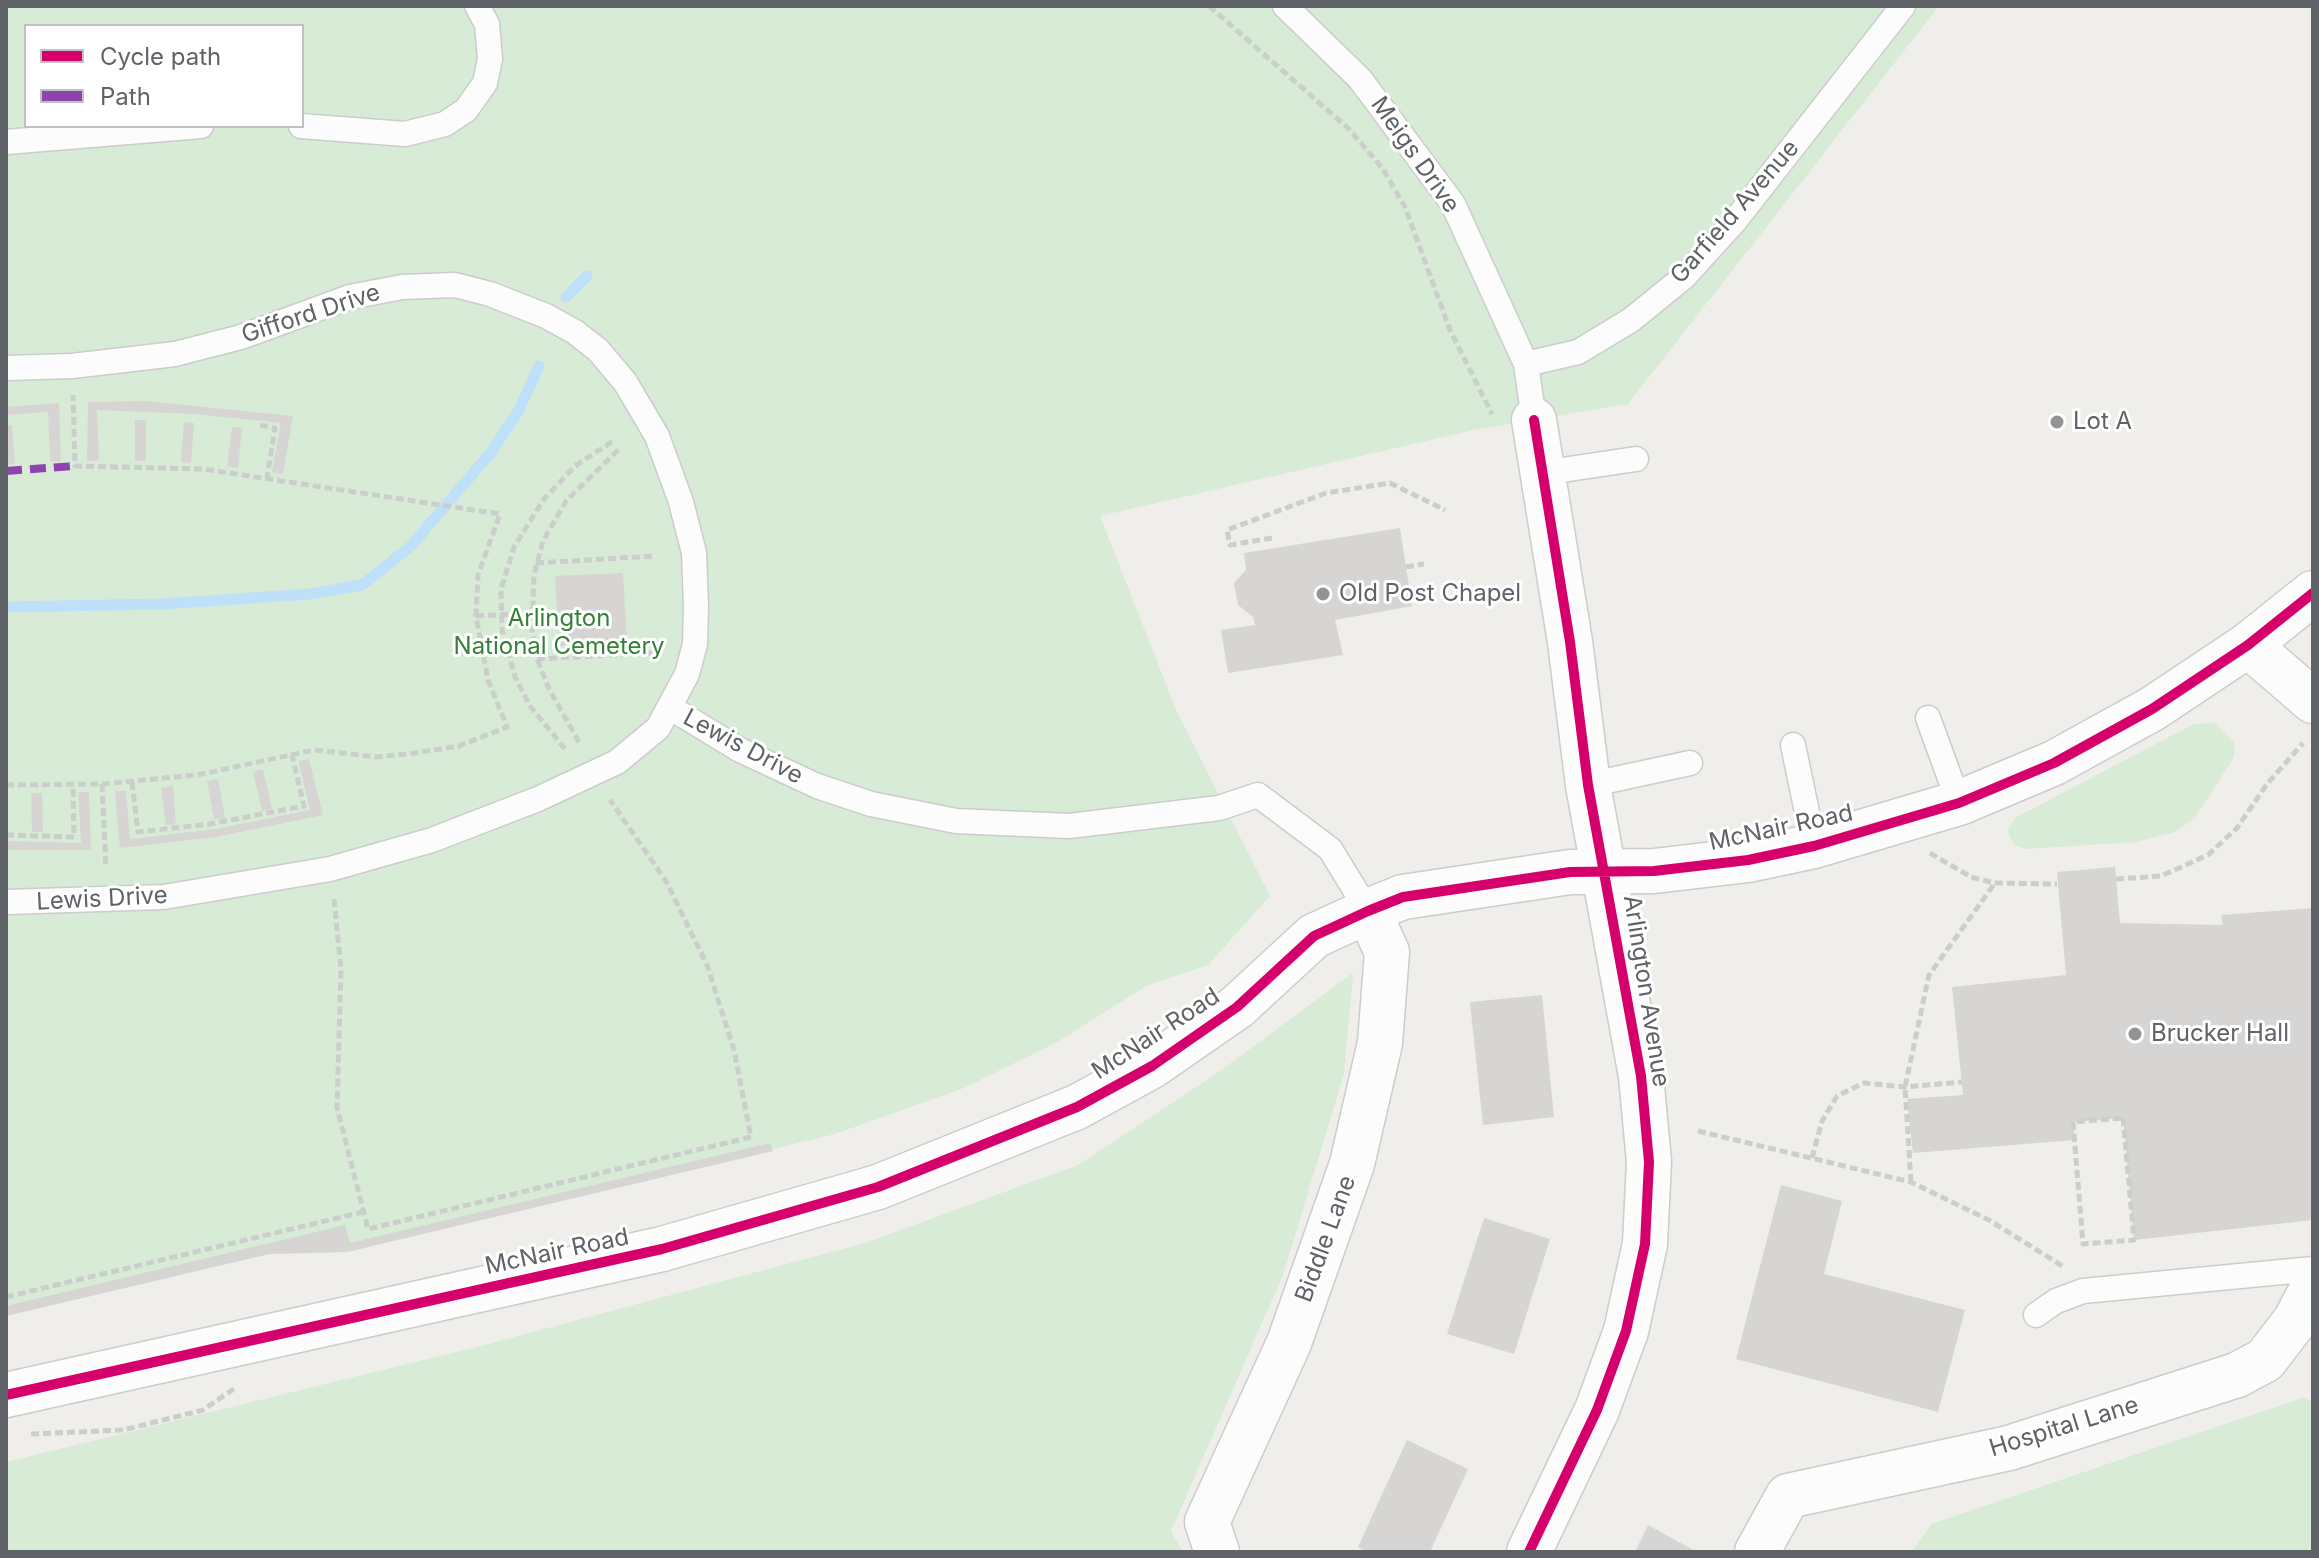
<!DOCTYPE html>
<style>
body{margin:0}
#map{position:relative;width:2319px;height:1558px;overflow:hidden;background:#efeeea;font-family:Inter,sans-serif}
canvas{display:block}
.frame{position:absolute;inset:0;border:8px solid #5f6368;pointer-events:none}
.legend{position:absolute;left:24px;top:24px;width:280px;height:104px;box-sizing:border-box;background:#fff;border:2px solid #bfc1c3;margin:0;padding:10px 14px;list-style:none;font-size:24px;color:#5f6368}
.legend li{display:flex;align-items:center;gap:16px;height:40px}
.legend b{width:40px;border:2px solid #bfc1c3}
</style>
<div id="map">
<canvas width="2319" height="1558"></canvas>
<div class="frame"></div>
<ul class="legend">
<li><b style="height:10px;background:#d6006c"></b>Cycle path</li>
<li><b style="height:10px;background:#8e44ad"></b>Path</li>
</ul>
</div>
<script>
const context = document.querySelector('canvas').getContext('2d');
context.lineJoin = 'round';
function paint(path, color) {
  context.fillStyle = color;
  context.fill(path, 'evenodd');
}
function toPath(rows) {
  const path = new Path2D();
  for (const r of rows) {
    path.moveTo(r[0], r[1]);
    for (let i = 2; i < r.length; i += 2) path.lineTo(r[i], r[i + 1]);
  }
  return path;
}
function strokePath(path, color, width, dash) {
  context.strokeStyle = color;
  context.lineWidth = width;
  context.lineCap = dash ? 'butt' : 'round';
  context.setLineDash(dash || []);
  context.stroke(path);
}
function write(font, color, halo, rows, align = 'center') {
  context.font = font + ' Inter,sans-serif';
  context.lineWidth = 6;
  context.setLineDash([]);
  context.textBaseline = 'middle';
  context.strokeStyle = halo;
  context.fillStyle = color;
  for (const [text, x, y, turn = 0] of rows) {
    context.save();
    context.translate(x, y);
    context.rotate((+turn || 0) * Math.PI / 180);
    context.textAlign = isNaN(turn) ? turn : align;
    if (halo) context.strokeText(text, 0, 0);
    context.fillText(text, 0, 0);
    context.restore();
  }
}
const green = toPath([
 [6,6,1939,6,1628,404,1474,430,1100,516,1177,712,1270,896,1208,965,1146,986,1059,1041,964,1088,835,1134,347,1252,269,1254,6,1316],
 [26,26,302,26,302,126,26,126],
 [2214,722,2235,743,2234,757,2195,818,2175,832,2136,842,2025,849,2015,845,2010,837,2008,829,2015,818,2192,725],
 [1353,973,1344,1074,1283,1275,1171,1531,1183,1552,6,1552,6,1462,477,1347,865,1243,1078,1165,1213,1076],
 [2305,1397,2313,1403,2313,1552,1912,1552,1931,1524]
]);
const stream = toPath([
 [566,297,587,276],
 [6,607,162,604,310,594,362,585,411,546,492,451,519,410,539,366]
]);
const building = toPath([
 [146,401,293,416,283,474,272,472,281,423,195,414,97,410,99,460,87,461,88,402],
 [59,403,61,462,50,461,48,412,6,415,6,407],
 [135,420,146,420,146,461,135,461],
 [184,422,194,423,191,463,181,462],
 [6,425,12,425,15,464,6,465],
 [232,427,242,428,238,468,227,466],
 [1400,528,1412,606,1335,620,1343,655,1228,673,1221,630,1255,625,1253,617,1238,605,1234,583,1246,570,1244,553],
 [623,573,627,643,559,646,555,576],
 [309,759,323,815,216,837,120,848,115,791,126,791,130,839,216,829,310,810,298,761],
 [263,769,272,809,262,811,253,772],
 [218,779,225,818,214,819,207,781],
 [173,786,176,824,166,825,161,788],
 [78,792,89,792,91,850,6,850,6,841,81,843],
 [31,793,42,793,43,832,32,832],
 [2115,867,2120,923,2223,925,2221,915,2313,908,2313,1220,2134,1240,2123,1118,2073,1122,2075,1140,1913,1153,1907,1099,1963,1095,1952,987,2066,975,2057,872],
 [1542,995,1554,1117,1483,1125,1470,1002],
 [770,1143,773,1151,347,1252,269,1254,6,1316,6,1306,345,1225,350,1243],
 [1781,1185,1842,1201,1824,1274,1965,1310,1938,1412,1736,1359],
 [1484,1218,1550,1239,1514,1354,1447,1334],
 [1407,1440,1468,1469,1430,1552,1368,1552,1358,1547],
 [1648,1525,1697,1552,1635,1552]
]);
const path = toPath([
 [1209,6,1349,129,1383,169,1405,207,1450,330,1492,414],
 [260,425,275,428,267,478],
 [1272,538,1230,545,1227,530,1326,493,1390,483,1445,510],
 [536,563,655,556],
 [1406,567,1424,564],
 [476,616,532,613],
 [537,659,654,653],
 [579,742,549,689,537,659,532,629,534,575,543,541,566,501,619,449],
 [565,749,530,706,515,677,502,630,501,589,514,547,544,499,575,466,613,441],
 [132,782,138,832,210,824,304,806,292,755],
 [102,784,106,868],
 [6,785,102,784,197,775,314,750,377,757,415,753,459,746,507,727,488,680,476,616,478,575,500,514,203,469,75,466,73,395],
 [6,835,74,837,73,785],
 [1930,853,1971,877,1995,883,2057,884],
 [2116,879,2161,876,2208,855,2237,828,2267,784,2303,743],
 [334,899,341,969,337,1108,368,1229,751,1137,734,1050,707,965,666,881,610,800],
 [2123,1118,2134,1240,2083,1244,2073,1122,2123,1118],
 [1698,1131,1911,1182,1989,1220,2064,1267],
 [1812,1158,1822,1121,1837,1096,1864,1083,1905,1087,1962,1082],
 [1911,1182,1905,1087,1929,975,1995,883],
 [6,1297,363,1212],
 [31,1434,123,1430,203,1410,235,1388]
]);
const service = toPath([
 [1285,6,1360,79,1453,204,1526,364,1534,420],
 [301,126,405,134,445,124,466,110,485,83,490,59,487,24,477,6],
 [6,142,201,126],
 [1526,364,1578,352,1631,320,1684,277,1734,222,1903,6],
 [6,368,72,366,175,354,241,337,350,297,402,287,455,285,490,294,546,316,575,332,598,350,625,382,657,436,681,502,694,553,696,606,695,644,687,674,658,728,617,762,538,799,432,840,330,869,164,897,6,902],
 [1542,473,1636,459],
 [671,708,740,750,817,786,871,804,956,821,1069,826,1219,808,1258,795,1330,849,1368,911],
 [1928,718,1959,803],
 [1793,745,1814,846],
 [1588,785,1690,763],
 [2036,1315,2056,1301,2083,1291,2313,1269]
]);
const minor = toPath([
 [2248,645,2313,701],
 [6,1395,662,1249,878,1187,1077,1107,1152,1066,1237,1007,1314,936,1368,911,1403,897,1570,872,1654,871,1748,860,1814,846,1959,803,2054,763,2152,709,2248,645,2313,593],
 [1217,1552,1207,1522,1289,1343,1352,1164,1380,1043,1387,952,1368,911],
 [1529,1552,1597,1410,1626,1331,1645,1244,1649,1162,1641,1076,1588,785,1570,642,1534,420],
 [1757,1552,1788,1496,2009,1448,2237,1375,2265,1360,2295,1321,2313,1287]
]);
const quiet = toPath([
 [6,471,75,466]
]);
const cycleway = toPath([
 [6,1395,662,1249,878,1187,1077,1107,1152,1066,1237,1007,1314,936,1368,911,1403,897,1570,872,1654,871,1748,860,1814,846,1959,803,2054,763,2152,709,2248,645,2313,593],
 [1529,1552,1597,1410,1626,1331,1645,1244,1649,1162,1641,1076,1588,785,1570,642,1534,420]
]);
const markers = [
 [2057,422,8,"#919496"],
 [1323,594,8,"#919496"],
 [2135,1034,8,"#919496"]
];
const streetNames = [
 ["Meigs Drive",1415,155,55],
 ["Garfield Avenue",1735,212,-49],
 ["Gifford Drive",311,314,-18],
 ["Lewis Drive",743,747,28],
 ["McNair Road",1781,828,-12],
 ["Lewis Drive",102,899,-3],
 ["Arlington Avenue",1646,991,81],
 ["McNair Road",1156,1034,-33],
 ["Biddle Lane",1326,1239,-70],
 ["McNair Road",557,1252,-12],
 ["Hospital Lane",2064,1427,-17]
];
const poiNames = [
 ["Lot A",2073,422],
 ["Old Post Chapel",1339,594],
 ["Brucker Hall",2151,1034]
];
const parkNames = [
 ["Arlington",559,619],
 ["National Cemetery",559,647]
];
paint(green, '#d8ebd6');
strokePath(stream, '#bfe0f9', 11);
paint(building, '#d6d5d3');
strokePath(service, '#cbcccc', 27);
strokePath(minor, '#cbcccc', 47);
strokePath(path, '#cacfcc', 5, [8, 4]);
strokePath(service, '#fdfcfc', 24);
strokePath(minor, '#fdfcfc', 44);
strokePath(quiet, '#8e44ad', 8, [16, 8]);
strokePath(cycleway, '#d6006c', 10);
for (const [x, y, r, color] of markers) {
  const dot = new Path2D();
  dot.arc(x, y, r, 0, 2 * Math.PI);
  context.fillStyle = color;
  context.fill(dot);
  strokePath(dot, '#fff', 3);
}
write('24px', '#5f6368', '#fff', streetNames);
write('24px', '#5f6368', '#fff', poiNames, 'left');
write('24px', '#348238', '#fff', parkNames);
</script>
